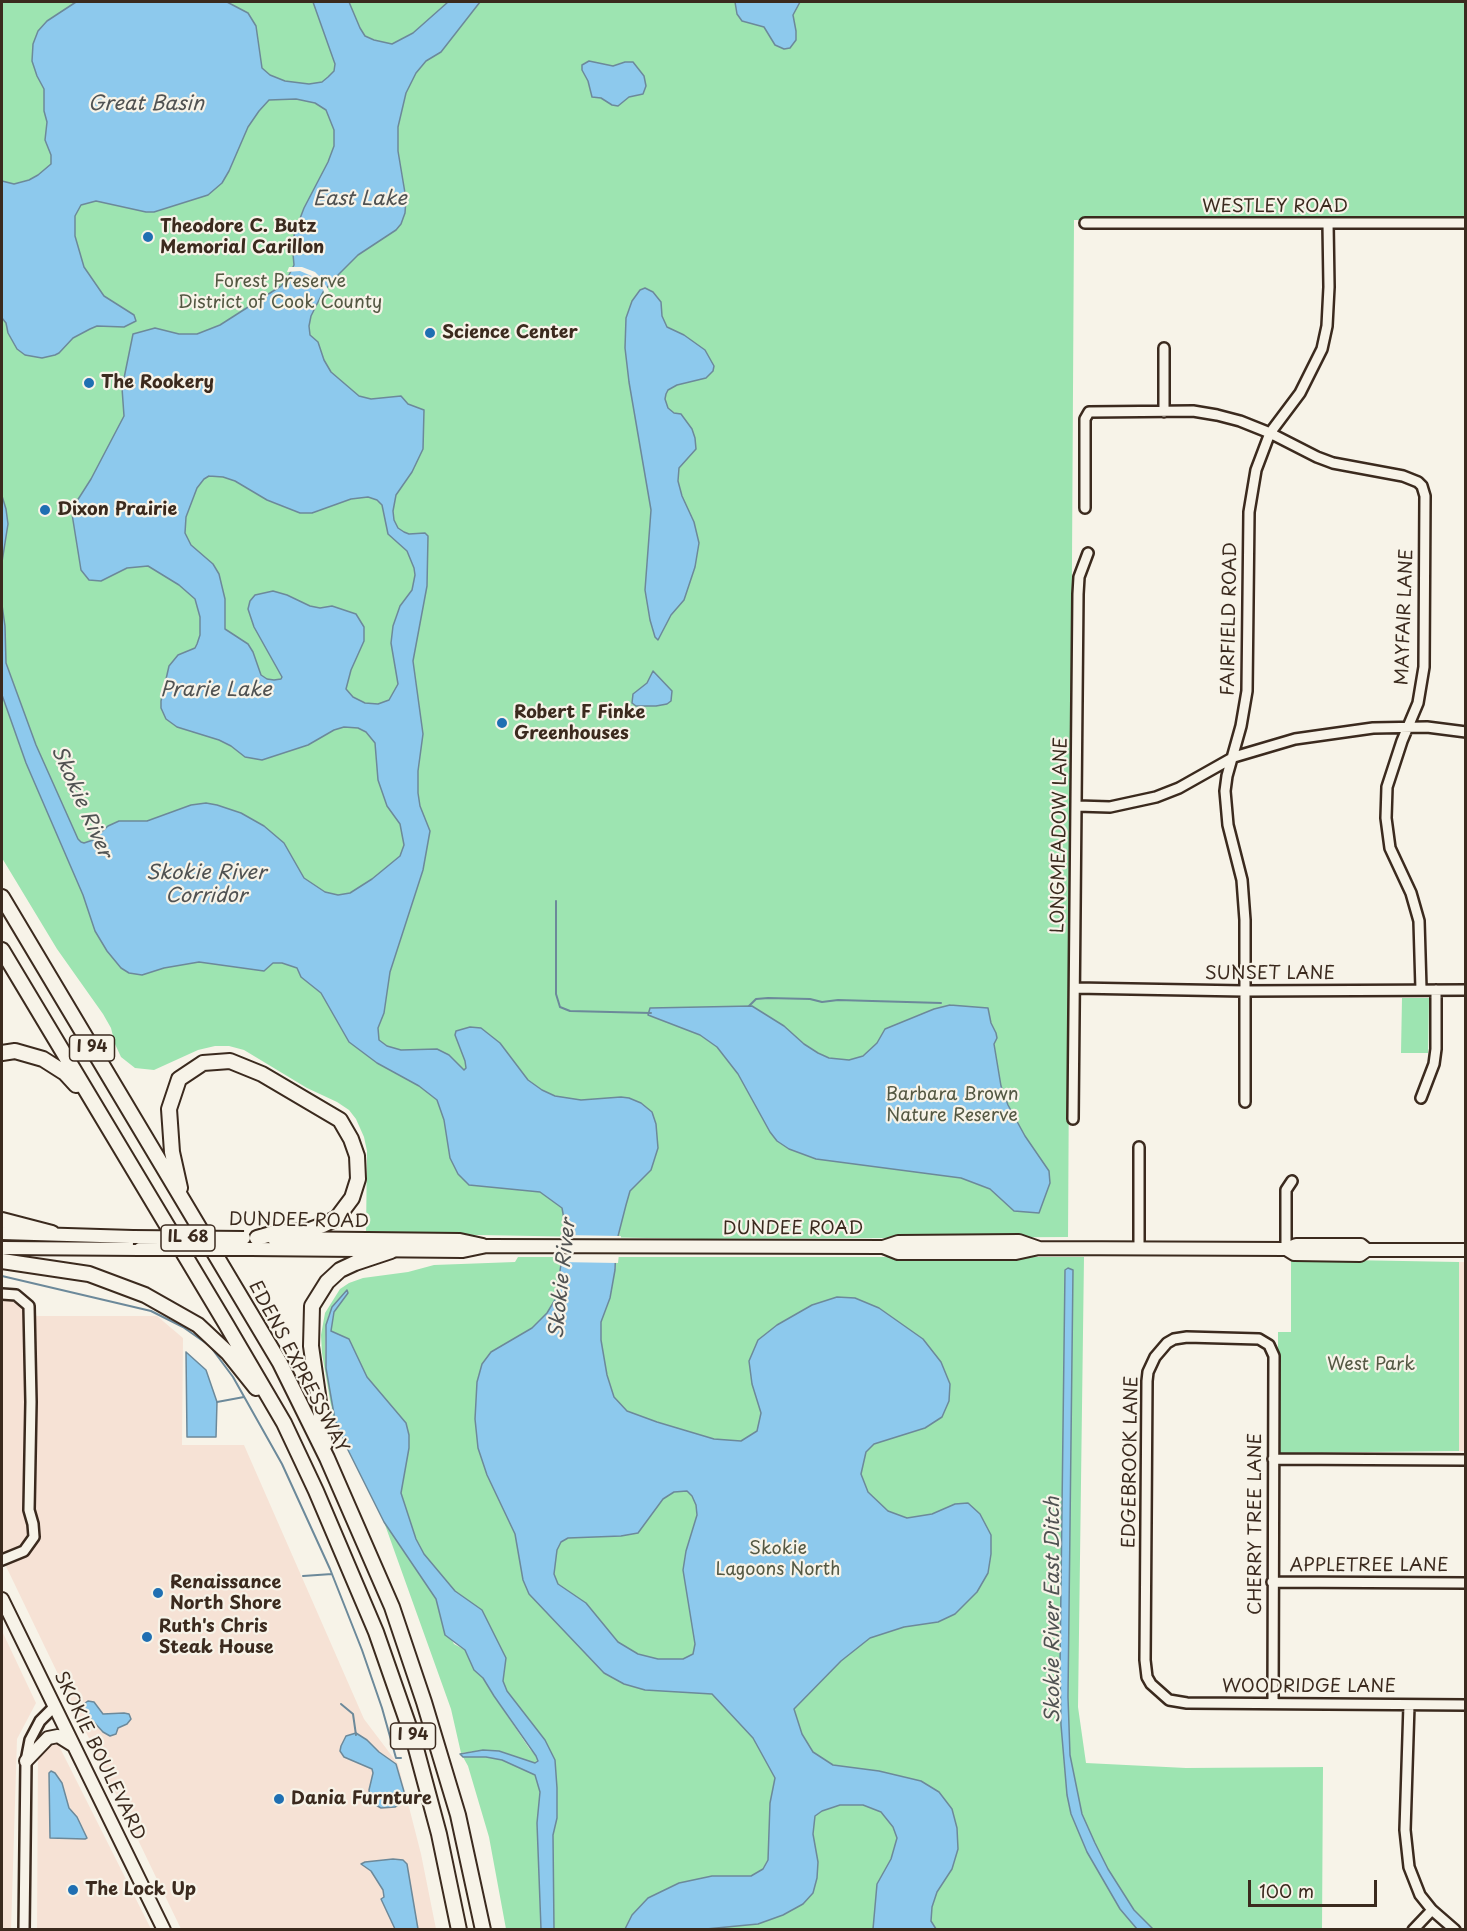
<!DOCTYPE html>
<style>
body{margin:0}
#map{position:relative;width:1467px;height:1931px;overflow:hidden;background:#f7f3e8;font-family:"Playpen Sans",sans-serif}
canvas{display:block}
.frame{position:absolute;inset:0;border:3px solid #3b2a1e;pointer-events:none}
.scale{position:absolute;left:1248px;top:1880px;width:129px;height:27px;box-sizing:border-box;border:3px solid #3b2a1e;border-top:0;padding-left:8px;font-size:18px;line-height:21px;white-space:nowrap;color:#3b2a1e;-webkit-text-stroke:4px #f7f3e8;paint-order:stroke}
</style>
<div id="map">
<canvas width="1467" height="1931"></canvas>
<div class="frame"></div>
<div class="scale">100 m</div>
</div>
<script>
const context = document.querySelector('canvas').getContext('2d');
context.lineJoin = 'round';
function paint(path, color) {
  context.fillStyle = color;
  context.fill(path, 'evenodd');
}
function toPath(rows) {
  const path = new Path2D();
  for (const r of rows) {
    path.moveTo(r[0], r[1]);
    for (let i = 2; i < r.length; i += 2) path.lineTo(r[i], r[i + 1]);
  }
  return path;
}
function strokePath(path, color, width, dash) {
  context.strokeStyle = color;
  context.lineWidth = width;
  context.lineCap = dash ? 'butt' : 'round';
  context.setLineDash(dash || []);
  context.stroke(path);
}
function write(font, color, halo, rows, align = 'center') {
  context.font = font + ' "Playpen Sans",sans-serif';
  context.lineWidth = 4.5;
  context.setLineDash([]);
  context.textBaseline = 'middle';
  context.strokeStyle = halo;
  context.fillStyle = color;
  for (const [text, x, y, turn = 0] of rows) {
    context.save();
    context.translate(x, y);
    context.rotate((+turn || 0) * Math.PI / 180);
    context.textAlign = isNaN(turn) ? turn : align;
    if (halo) context.strokeText(text, 0, 0);
    context.fillText(text, 0, 0);
    context.restore();
  }
}
const built = toPath([
 [1459,1262,1465,1262,1466,1451,1459,1451],
 [2,1298,9,1298,37,1316,157,1316,183,1338,182,1445,244,1445,364,1719,398,1764,421,1854,436,1929,181,1929,2,1558],
 [2,1631,36,1703,17,1739,11,1930,2,1929],
 [55,1738,151,1929,37,1930,38,1752]
]);
const green = toPath([
 [2,2,1465,2,1465,219,1074,220,1068,1237,703,1239,366,1233,367,1151,364,1137,356,1119,349,1110,337,1102,307,1088,244,1050,229,1046,215,1046,198,1050,154,1070,135,1068,121,1057,115,1044,111,1028,103,1014,57,949,2,858],
 [1402,998,1429,998,1428,1053,1401,1053],
 [518,1257,1084,1257,1078,1707,1086,1763,1186,1768,1323,1767,1322,1929,549,1929,550,1779,439,1588,329,1363,332,1312,329,1314,326,1325,325,1346,326,1368,335,1419,333,1418,322,1353,321,1335,325,1313,340,1289,349,1283,363,1278,408,1272,434,1265,515,1262],
 [1291,1259,1459,1262,1459,1451,1278,1453,1278,1332,1291,1332],
 [384,1522,436,1599,441,1620,454,1644,465,1650,474,1669,483,1678,494,1696,529,1748,536,1756,538,1762,535,1763,483,1750,461,1753,451,1709],
 [463,1757,486,1757,502,1760,535,1775,540,1792,537,1823,541,1929,506,1929,489,1837,468,1766]
]);
const water = toPath([
 [76,2,227,2,248,13,256,26,262,68,270,75,285,81,309,84,322,82,328,77,334,71,335,64,313,2,349,2,360,28,365,36,374,40,392,44,413,33,448,2,480,2,441,52,426,61,416,73,406,93,398,127,398,151,406,199,405,213,401,224,396,230,358,255,339,274,323,292,311,316,309,326,310,335,318,342,324,360,331,372,359,396,371,399,401,396,408,404,424,410,423,449,412,472,396,495,393,511,394,520,398,528,404,532,409,534,425,533,428,536,427,586,413,661,423,734,418,771,418,793,420,806,430,831,423,870,390,972,384,1013,378,1028,379,1040,387,1046,401,1050,437,1049,449,1055,464,1070,466,1068,465,1061,455,1035,456,1031,470,1027,481,1028,500,1043,528,1080,542,1090,555,1096,581,1100,621,1097,629,1098,641,1103,652,1112,656,1124,658,1148,651,1170,630,1191,626,1205,616,1244,615,1270,610,1298,601,1322,601,1340,607,1375,614,1397,627,1411,657,1422,714,1439,741,1441,757,1431,761,1413,752,1384,749,1361,758,1340,777,1325,812,1305,837,1297,855,1298,879,1308,923,1339,941,1362,950,1384,949,1401,942,1417,925,1428,874,1444,866,1452,861,1474,868,1492,888,1511,907,1518,932,1514,955,1504,968,1503,980,1514,991,1535,991,1554,988,1573,977,1592,955,1614,938,1622,904,1627,870,1638,841,1661,794,1709,802,1734,813,1752,833,1765,879,1771,921,1781,939,1792,952,1809,957,1828,958,1849,952,1869,937,1892,932,1907,931,1921,936,1929,873,1929,877,1884,891,1859,897,1838,893,1827,881,1812,863,1805,840,1805,822,1811,815,1816,813,1834,818,1862,817,1878,813,1893,803,1904,783,1915,758,1924,706,1929,625,1929,632,1915,648,1898,679,1883,712,1876,751,1876,763,1869,768,1860,770,1803,775,1778,753,1738,712,1694,645,1690,624,1684,604,1673,529,1594,523,1580,515,1534,487,1475,478,1448,475,1419,477,1382,482,1364,491,1352,532,1328,547,1313,556,1298,566,1230,562,1208,540,1192,469,1185,458,1174,450,1158,444,1120,437,1100,419,1086,377,1063,349,1042,321,993,301,977,297,968,282,963,273,963,264,971,199,962,164,968,142,975,129,973,121,968,107,951,95,931,83,895,26,763,2,695,2,605,5,626,6,663,36,745,78,839,81,842,84,843,93,840,108,826,119,821,147,821,191,805,206,803,217,805,241,813,264,826,284,843,304,878,325,892,338,895,350,893,372,879,400,856,404,845,400,824,387,806,378,780,375,743,366,732,358,728,344,727,334,730,308,745,262,760,245,757,231,746,219,740,177,727,166,719,161,708,161,701,169,666,178,655,195,648,197,644,200,635,200,617,195,599,179,585,148,566,127,568,101,581,89,580,81,570,72,514,77,501,91,479,124,416,122,388,133,334,155,328,179,334,197,334,220,325,281,286,287,279,294,265,292,243,296,229,304,208,328,162,334,146,334,130,326,110,315,103,296,99,269,100,259,111,248,127,229,171,222,183,208,195,154,212,146,212,96,201,81,205,75,216,75,236,84,267,104,296,134,315,136,321,124,327,97,326,90,329,73,338,59,353,55,355,42,358,25,355,17,349,8,333,6,323,2,318,2,181,14,184,29,180,38,175,51,164,51,155,45,140,47,122,44,111,44,89,37,76,32,61,33,44,38,31,47,21,76,2],
 [209,476,223,477,235,481,267,500,300,513,312,513,351,499,368,497,377,500,382,505,388,534,407,551,414,568,415,575,412,590,400,606,393,626,391,643,398,684,389,700,378,704,365,703,353,697,346,689,351,670,364,641,364,627,356,614,332,606,320,608,310,606,287,595,273,591,255,595,250,601,248,609,254,627,282,677,281,679,274,680,267,679,261,675,253,652,248,644,225,629,225,599,219,574,213,564,191,545,185,533,186,517,197,488,204,479,209,476],
 [687,1491,692,1496,696,1505,697,1515,686,1551,683,1570,695,1644,693,1654,683,1659,658,1659,638,1654,618,1642,586,1603,558,1584,554,1574,557,1550,561,1542,568,1538,621,1536,638,1533,663,1499,674,1492,687,1491],
 [735,2,800,2,793,15,796,31,796,40,790,48,784,49,775,45,764,27,742,21,737,14,735,2],
 [589,61,613,66,625,62,633,62,644,76,646,86,643,94,629,97,618,106,612,105,601,98,592,97,588,81,582,70,582,65,589,61],
 [645,288,653,292,661,302,662,316,667,327,684,335,705,350,714,366,713,371,706,378,677,385,668,390,666,394,665,399,668,408,674,413,681,414,692,429,695,438,696,449,679,468,678,481,682,496,694,522,699,543,695,567,684,600,671,615,658,640,655,637,650,620,645,590,651,510,629,382,625,348,626,318,632,301,640,290,645,288],
 [2,496,6,509,8,524,2,562,2,496],
 [653,671,672,691,671,701,667,704,656,706,636,706,632,703,633,694,647,683,653,671],
 [950,1005,988,1008,991,1023,996,1033,997,1038,994,1044,1001,1086,1008,1105,1025,1136,1049,1171,1050,1183,1039,1213,1014,1211,990,1189,961,1178,816,1159,789,1149,777,1141,770,1132,738,1074,717,1047,700,1035,648,1015,650,1008,752,1006,784,1026,804,1044,818,1053,829,1058,849,1060,863,1056,877,1043,885,1029,934,1009,950,1005],
 [1068,1268,1073,1270,1068,1697,1070,1755,1082,1814,1095,1843,1108,1869,1134,1910,1153,1929,1137,1929,1120,1909,1087,1852,1071,1814,1067,1795,1061,1725,1060,1666,1065,1270,1068,1268],
 [347,1290,348,1293,334,1312,331,1331,349,1339,367,1377,406,1423,409,1435,409,1448,401,1493,416,1539,424,1554,455,1591,482,1610,506,1658,503,1681,507,1691,545,1740,555,1760,557,1788,557,1818,553,1835,554,1929,541,1929,537,1823,540,1792,535,1775,502,1760,486,1757,463,1757,460,1754,483,1750,499,1751,535,1763,538,1761,536,1756,494,1696,483,1678,474,1670,465,1650,445,1635,436,1599,384,1522,344,1442,335,1420,326,1368,326,1325,332,1307,347,1290],
 [186,1352,206,1370,217,1402,216,1437,187,1437,186,1352],
 [88,1701,94,1702,103,1714,124,1713,129,1714,131,1719,127,1724,118,1728,116,1734,110,1736,103,1732,82,1709,82,1705,88,1701],
 [356,1733,367,1740,379,1752,396,1764,405,1795,403,1802,395,1807,381,1808,374,1804,370,1797,369,1790,373,1773,372,1769,344,1757,340,1751,341,1746,346,1736,356,1733],
 [51,1771,55,1773,62,1783,69,1808,77,1817,87,1838,85,1839,50,1838,49,1773,51,1771],
 [393,1859,403,1860,407,1864,418,1929,395,1929,381,1899,384,1897,383,1890,371,1871,361,1864,365,1862,393,1859]
]);
const pier = toPath([
 [289,267,302,267,315,272,322,279,329,291,325,295,321,284,314,277,300,271,287,272],
 [562,1235,621,1236,618,1263,558,1262]
]);
const stream = toPath([
 [556,901,556,994,560,1007,570,1011,651,1013],
 [749,1006,756,999,768,998,810,999,822,1002,838,1000,941,1003],
 [2,1276,151,1311,183,1327,210,1346,233,1377,282,1464,330,1569,362,1650,382,1708,396,1758,401,1758],
 [217,1402,244,1397],
 [303,1576,332,1574],
 [341,1704,353,1714,356,1735]
]);
const minor = toPath([
 [1085,223,1466,223],
 [1164,348,1164,412],
 [1085,508,1085,419,1089,412,1193,411,1217,415,1240,421,1270,433,1317,457,1333,463,1403,476,1418,482,1422,486,1425,496,1424,667,1418,703,1402,741,1387,787,1386,818,1390,848,1411,893,1419,921,1421,989],
 [1077,806,1110,807,1156,797,1179,788,1234,757,1295,739,1373,728,1427,727,1466,732],
 [1075,988,1244,991,1466,990],
 [1421,1098,1434,1064,1436,1049,1436,990],
 [1245,1102,1245,920,1242,880,1228,825,1225,791,1227,776,1241,726,1247,691,1249,512,1256,470,1270,433,1300,393,1322,349,1327,326,1329,287,1328,223],
 [1073,1119,1078,594,1079,577,1088,553],
 [1139,1248,1139,1147],
 [1286,1249,1286,1190,1292,1181],
 [2,1294,16,1295,29,1306,31,1402,29,1510,33,1524,34,1537,24,1551,2,1560],
 [1273,1459,1466,1460],
 [1272,1582,1466,1583],
 [1273,1703,1274,1356,1269,1345,1259,1339,1187,1337,1174,1339,1167,1343,1155,1357,1148,1372,1147,1381,1145,1660,1147,1677,1151,1684,1169,1700,1187,1703,1466,1705],
 [1409,1705,1405,1830,1409,1867,1420,1895,1432,1910,1455,1930],
 [24,1930,26,1761,30,1740,40,1721,55,1706],
 [1413,1930,1432,1910]
]);
const major = toPath([
 [2,1233,133,1237],
 [273,1238,460,1240,483,1245],
 [883,1247,898,1253,1016,1253,1039,1248,1286,1249,1296,1245,1361,1245,1367,1250,1466,1250],
 [2,1248,140,1249],
 [251,1249,463,1251,487,1246,883,1247,898,1242,1019,1241,1039,1248],
 [1286,1249,1294,1254,1360,1255,1367,1250],
 [2,1599,164,1930],
 [26,1761,48,1738,58,1736,74,1746]
]);
const highway = toPath([
 [2,897,280,1363,327,1458,392,1607,424,1702,458,1815,483,1930],
 [2,950,226,1324,284,1423,316,1491,376,1632,414,1741,439,1834,459,1930],
 [2,1053,15,1051,43,1059,65,1073,76,1085],
 [180,1188,172,1152,169,1109,179,1079,203,1063,230,1061,262,1074,340,1120,351,1139,357,1156,358,1179,352,1198,337,1218,323,1225,307,1231,278,1232,257,1238],
 [2,1220,52,1233],
 [2,1261,89,1274,145,1295,198,1325,228,1353,256,1388],
 [325,1444,311,1346,312,1306,327,1282,340,1270,355,1263,391,1251]
]);
const majorBridge = toPath([
 [133,1237,244,1238],
 [140,1249,251,1249]
]);
const markers = [
 [148,237,6,"#1f6fb2"],
 [430,333,6,"#1f6fb2"],
 [89,383,6,"#1f6fb2"],
 [45,510,6,"#1f6fb2"],
 [502,723,6,"#1f6fb2"],
 [158,1593,6,"#1f6fb2"],
 [147,1637,6,"#1f6fb2"],
 [279,1799,6,"#1f6fb2"],
 [73,1890,6,"#1f6fb2"]
];
const shields = [
 [92,1048,45],
 [188,1238,54],
 [413,1736,45]
];
const shieldNames = [
 ["I 94",92,1048],
 ["IL 68",188,1238],
 ["I 94",413,1736]
];
const streetNames = [
 ["WESTLEY ROAD",1275,207],
 ["MAYFAIR LANE",1405,617,-88],
 ["FAIRFIELD ROAD",1230,619,-89],
 ["LONGMEADOW LANE",1060,835,-89],
 ["SUNSET LANE",1270,974],
 ["DUNDEE ROAD",299,1221,1],
 ["DUNDEE ROAD",793,1229],
 ["EDENS EXPRESSWAY",298,1367,62],
 ["EDGEBROOK LANE",1131,1462,-89],
 ["CHERRY TREE LANE",1256,1524,-90],
 ["APPLETREE LANE",1369,1566],
 ["WOODRIDGE LANE",1309,1687],
 ["SKOKIE BOULEVARD",99,1756,64]
];
const poiNames = [
 ["Theodore C. Butz",160,227],
 ["Memorial Carillon",160,248],
 ["Science Center",442,333],
 ["The Rookery",101,383],
 ["Dixon Prairie",57,510],
 ["Robert F Finke",514,713],
 ["Greenhouses",514,734],
 ["Renaissance",170,1583],
 ["North Shore",170,1604],
 ["Ruth's Chris",159,1627],
 ["Steak House",159,1648],
 ["Dania Furnture",291,1799],
 ["The Lock Up",85,1890]
];
const parkNames = [
 ["Forest Preserve",280,282],
 ["District of Cook County",280,303],
 ["Barbara Brown",952,1095],
 ["Nature Reserve",952,1116],
 ["West Park",1371,1365],
 ["Skokie",778,1549],
 ["Lagoons North",778,1570]
];
const waterNames = [
 ["Great Basin",146,104],
 ["East Lake",360,199],
 ["Prarie Lake",216,690],
 ["Skokie River",81,802,66],
 ["Skokie River",206,873],
 ["Corridor",206,896],
 ["Skokie River",563,1279,-84],
 ["Skokie River East Ditch",1053,1610,-90]
];
paint(built, '#f6e2d5');
paint(green, '#9de4b1');
paint(water, '#8dc9ed');
strokePath(water, '#6c899a', 1.5);
paint(pier, '#f7f3e8');
strokePath(stream, '#6c899a', 2);
strokePath(minor, '#3b2a1e', 14);
strokePath(major, '#3b2a1e', 16);
strokePath(highway, '#3b2a1e', 18);
strokePath(minor, '#f7f3e8', 9);
strokePath(major, '#f7f3e8', 12);
strokePath(highway, '#f7f3e8', 14);
strokePath(majorBridge, '#3b2a1e', 16, []);
strokePath(majorBridge, '#f7f3e8', 12);
for (const [x, y, r, color] of markers) {
  const dot = new Path2D();
  dot.arc(x, y, r, 0, 2 * Math.PI);
  context.fillStyle = color;
  context.fill(dot);
  strokePath(dot, '#f7f3e8', 2);
}
for (const [x, y, w] of shields) {
  const box = new Path2D();
  box.roundRect(x - w / 2, y - 13, w, 26, 4.5);
  context.fillStyle = '#f7f3e8';
  context.fill(box);
  strokePath(box, '#3b2a1e', 1.5);
}
write('bold 16px', '#3b2a1e', null, shieldNames);
write('18px', '#3b2a1e', '#f7f3e8', streetNames);
write('bold 18px', '#3b2a1e', '#f7f3e8', poiNames, 'left');
write('18px', '#545843', '#f7f3e8', parkNames);
write('italic 20px', '#505252', '#f7f3e8', waterNames);
</script>
